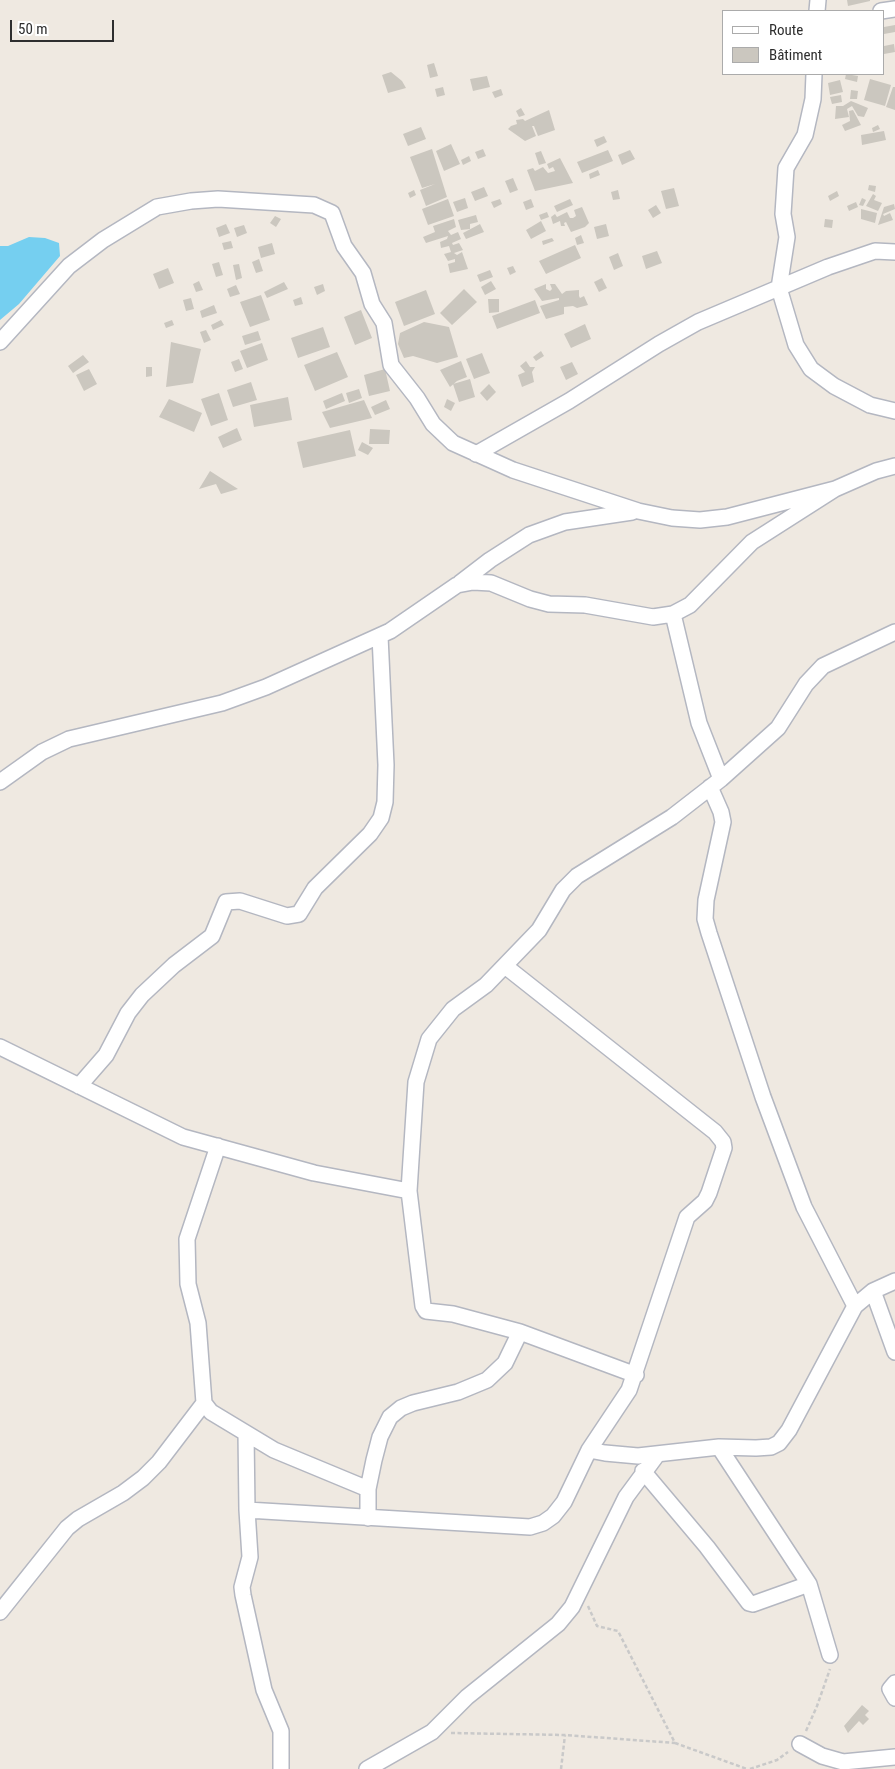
<!DOCTYPE html>
<meta charset="utf-8">
<style>
body{margin:0}
#map{position:relative;width:895px;height:1769px;overflow:hidden;background:#efe9e1;font-family:"Roboto Condensed",sans-serif}
canvas{display:block}
.legend{position:absolute;left:722px;top:10px;width:162px;height:65px;box-sizing:border-box;background:#fff;border:1px solid #ababab;margin:0;padding:6px 9px;list-style:none;font-size:15px;color:#2e2e2e}
.legend li{display:flex;align-items:center;gap:10px;height:25px}
.legend b{width:25px;border:1px solid #ababab}
.scale{position:absolute;left:10px;top:20px;width:104px;height:22px;box-sizing:border-box;border:2px solid #2e2e2e;border-top:0;padding-left:6px;font-size:15px;line-height:18px;white-space:nowrap;color:#2e2e2e;-webkit-text-stroke:4px #fff;paint-order:stroke}
</style>
<div id="map">
<canvas width="895" height="1769"></canvas>
<ul class="legend">
<li><b style="height:6px;background:#fff"></b>Route</li>
<li><b style="height:14px;background:#cbc7bf"></b>Bâtiment</li>
</ul>
<div class="scale">50 m</div>
</div>
<script>
const context = document.querySelector('canvas').getContext('2d');
context.lineJoin = 'round';
function paint(path, color) {
  context.fillStyle = color;
  context.fill(path, 'evenodd');
}
function toPath(rows) {
  const path = new Path2D();
  for (const r of rows) {
    path.moveTo(r[0], r[1]);
    for (let i = 2; i < r.length; i += 2) path.lineTo(r[i], r[i + 1]);
  }
  return path;
}
function strokePath(path, color, width, dash) {
  context.strokeStyle = color;
  context.lineWidth = width;
  context.lineCap = dash ? 'butt' : 'round';
  context.setLineDash(dash || []);
  context.stroke(path);
}
const water = toPath([
 [29,237,45,238,59,243,60,256,19,304,0,320,0,246,8,246]
]);
const building = toPath([
 [847,0,870,0,870,1,848,6],
 [895,25,895,32,884,34,884,27],
 [894,44,895,52,884,54,884,46],
 [434,63,438,76,430,78,427,65],
 [391,72,402,81,406,88,388,93,382,75],
 [846,74,858,76,857,82,845,79],
 [487,76,490,87,473,91,470,79],
 [870,79,891,85,885,106,864,100],
 [840,80,843,92,830,95,828,83],
 [443,87,445,95,437,97,435,89],
 [893,87,895,87,895,110,886,107],
 [501,89,503,95,495,98,492,92],
 [851,90,858,91,857,99,850,99],
 [841,95,842,102,832,104,830,97],
 [851,101,868,108,864,117,858,116,852,106,847,109,849,117,835,119,836,106,843,106],
 [521,108,525,115,519,117,516,111],
 [549,110,555,130,538,136,534,126,532,126,536,136,525,141,508,129,511,126,517,124,516,120,523,119,525,121],
 [853,110,861,125,845,131,842,125,850,121,849,111],
 [878,125,880,129,873,132,872,128],
 [421,127,426,139,408,146,403,134],
 [884,131,886,140,862,145,861,135],
 [604,136,607,142,597,147,594,140],
 [451,144,460,164,444,171,436,151],
 [432,149,447,197,426,206,420,190,435,184,422,188,410,157],
 [483,149,486,156,478,159,475,152],
 [608,150,613,161,582,173,577,162],
 [630,150,635,159,622,165,618,155],
 [541,151,546,163,539,165,535,153],
 [469,156,471,161,463,165,461,160],
 [560,158,573,183,535,191,527,170,533,168,535,171,543,167,548,173,555,171,553,167,549,169,547,164],
 [598,170,600,175,590,179,589,174],
 [513,178,518,190,510,193,505,181],
 [869,185,876,186,875,192,868,190],
 [484,187,488,196,475,201,471,192],
 [674,188,679,206,666,209,661,191],
 [414,190,416,195,410,198,408,193],
 [618,190,620,199,613,200,611,192],
 [837,191,839,196,830,201,828,196],
 [873,194,876,196,874,200,882,203,878,211,866,206],
 [465,198,468,208,457,212,453,202],
 [862,198,866,200,863,206,859,205],
 [448,199,454,216,428,225,422,209],
 [500,199,502,204,494,208,491,202],
 [531,199,534,207,526,210,523,202],
 [570,199,573,205,557,212,554,206],
 [856,202,858,207,849,211,847,206],
 [894,204,895,209,883,214,884,216,890,213,893,220,878,225,884,207],
 [656,205,661,213,653,218,648,210],
 [582,207,589,223,585,227,571,232,566,222,564,223,565,226,561,226,560,221,553,224,551,217,555,214,557,217,567,212,570,218,573,218,576,216,574,210],
 [861,209,877,213,875,223,861,219],
 [547,212,549,217,541,220,539,215],
 [476,215,478,222,470,224,470,229,461,230,458,220],
 [275,216,281,219,276,227,270,223],
 [454,219,456,227,448,231,451,235,458,232,461,239,452,243,453,245,459,243,463,250,454,253,457,255,462,252,468,269,450,273,448,264,455,262,455,259,448,261,444,254,451,252,449,246,441,248,440,242,447,239,448,236,426,243,423,237,435,232,433,226],
 [825,219,833,220,832,228,824,227],
 [541,221,546,231,531,239,526,230],
 [226,224,230,233,219,237,216,228],
 [480,224,484,232,466,239,463,233],
 [606,224,609,236,597,239,594,227],
 [244,225,247,233,237,237,234,228],
 [581,235,584,243,577,245,575,238],
 [552,238,554,241,543,245,542,241],
 [231,241,233,248,224,250,222,243],
 [272,243,275,254,261,258,258,247],
 [575,245,581,258,546,274,539,261],
 [657,251,662,263,646,269,642,256],
 [618,253,623,266,614,270,609,257],
 [259,259,263,271,256,273,252,262],
 [219,262,223,275,216,277,212,264],
 [239,264,242,278,236,280,233,265],
 [513,266,516,272,510,275,507,268],
 [168,268,174,283,159,289,153,274],
 [490,270,493,277,480,282,477,275],
 [602,278,607,288,599,292,594,282],
 [199,281,203,290,196,292,193,284],
 [491,281,496,289,485,295,481,287],
 [284,282,288,289,267,298,264,292],
 [323,284,325,291,317,295,314,287],
 [546,284,546,289,550,291,552,289,550,284,555,284,562,294,566,291,579,290,579,296,580,298,584,296,588,305,577,308,573,306,564,307,564,314,546,319,540,306,559,300,559,298,542,301,534,289],
 [236,285,240,294,230,297,227,289],
 [464,289,477,302,452,325,440,313],
 [426,290,435,314,404,326,395,302],
 [261,295,270,320,250,327,240,302],
 [301,297,303,304,295,306,293,300],
 [191,298,194,309,186,311,183,300],
 [488,299,499,299,499,312,489,313],
 [535,300,540,313,497,329,492,316],
 [214,305,217,313,202,318,200,311],
 [361,310,372,338,355,345,344,317],
 [172,320,174,325,166,328,164,323],
 [221,320,224,325,213,330,211,325],
 [424,322,449,327,458,357,437,363,413,356,404,358,398,344,400,333],
 [585,324,591,339,571,348,564,334],
 [323,327,330,347,298,358,291,338],
 [206,330,211,340,204,343,200,332],
 [258,331,261,340,245,345,242,336],
 [171,342,201,349,193,383,166,387],
 [262,343,268,360,247,368,240,351],
 [541,351,544,356,536,361,533,357],
 [337,352,348,377,315,391,304,365],
 [482,353,490,373,474,379,466,359],
 [83,355,89,362,73,373,68,366],
 [239,359,243,369,235,372,231,362],
 [461,361,467,377,457,381,450,387,440,370],
 [526,361,530,367,535,367,532,372,534,382,522,387,518,375,525,372,520,366],
 [572,362,578,374,566,380,560,367],
 [146,367,152,367,152,376,146,377],
 [89,369,97,384,84,391,76,375],
 [385,369,390,391,369,396,364,375],
 [470,379,475,397,459,402,453,384],
 [251,382,257,400,233,407,227,390],
 [489,384,496,392,487,401,480,393],
 [359,389,362,398,349,403,346,393],
 [219,393,228,420,211,426,201,399],
 [342,393,345,401,326,409,323,401],
 [288,397,292,420,254,427,250,405],
 [169,399,202,413,194,432,159,417],
 [447,399,455,403,451,411,444,407],
 [364,400,372,418,330,428,322,412],
 [386,400,390,409,375,415,371,407],
 [237,428,242,440,223,448,218,437],
 [370,429,390,430,389,444,369,444],
 [350,430,356,456,303,468,297,442],
 [362,442,373,448,368,455,358,450],
 [210,471,238,489,221,494,216,484,199,489],
 [862,1705,869,1711,865,1715,869,1719,863,1725,859,1721,848,1733,844,1726]
]);
const path = toPath([
 [588,1606,597,1626,618,1631,675,1743,747,1769],
 [806,1731,817,1706,830,1669],
 [451,1733,565,1735,675,1743],
 [561,1769,565,1735],
 [750,1769,777,1760,788,1752]
]);
const minor = toPath([
 [817,11,818,0],
 [881,11,895,9],
 [814,74,813,99,805,135,786,168,783,214,787,237,779,288,796,345,811,369,834,386,870,405,895,411],
 [0,342,69,266,103,240,157,207,191,201,218,199,314,205,332,213,344,246,363,273,372,304,384,323,391,365,417,398,433,424,453,443,513,470,638,511,672,518,700,520,727,517,835,489],
 [476,454,569,401,659,344,698,322,828,267,875,251,895,252],
 [460,583,490,560,529,535,565,522,632,512],
 [673,614,699,723,721,779],
 [0,782,42,752,69,739,222,703,266,687,390,631,457,585,473,582,491,583,530,599,549,604,585,605,653,617,673,614,690,605,752,542,835,489,876,471,895,466],
 [710,787,721,812,723,822,706,900,705,919,709,933,763,1097,804,1207,855,1306],
 [0,1047,183,1137,314,1173,409,1191],
 [79,1086,106,1055,128,1013,142,995,174,965,212,936,226,902,240,901,287,916,299,914,315,888,370,834,381,818,385,802,386,765,380,636],
 [218,1146,187,1239,188,1284,198,1323,204,1403,211,1412,274,1450,368,1489],
 [873,1291,895,1352],
 [636,1375,520,1332,453,1314,426,1311,423,1306,409,1191,416,1082,429,1039,453,1009,486,985,539,930,563,890,577,876,672,817,721,779,778,728,806,684,823,666,895,632],
 [246,1433,247,1510,250,1557,242,1587,243,1595,264,1690,281,1731,281,1769],
 [719,1447,809,1584,830,1655],
 [589,1450,605,1453,638,1456,719,1447,756,1448,771,1447,779,1443,789,1430,855,1306,873,1291,895,1281],
 [643,1471,707,1547,749,1603,753,1604,809,1584],
 [247,1510,530,1527,543,1523,553,1516,564,1502,589,1450,629,1390,687,1217,705,1201,709,1193,724,1148,723,1142,715,1132,505,966],
 [368,1518,368,1489,374,1460,380,1437,390,1417,401,1408,413,1403,458,1392,487,1380,505,1363,520,1332],
 [0,1612,67,1528,78,1519,123,1493,143,1478,159,1462,204,1403],
 [895,1683,890,1689,895,1698],
 [800,1744,822,1756,843,1762,895,1757],
 [367,1769,432,1732,467,1697,558,1624,572,1607,626,1497,657,1455]
]);
paint(water, '#75cff0');
paint(building, '#cbc7bf');
strokePath(minor, '#b4b7c1', 18);
strokePath(path, '#c9c9c9', 2.5, [4, 2.5]);
strokePath(minor, '#fff', 15);
</script>
